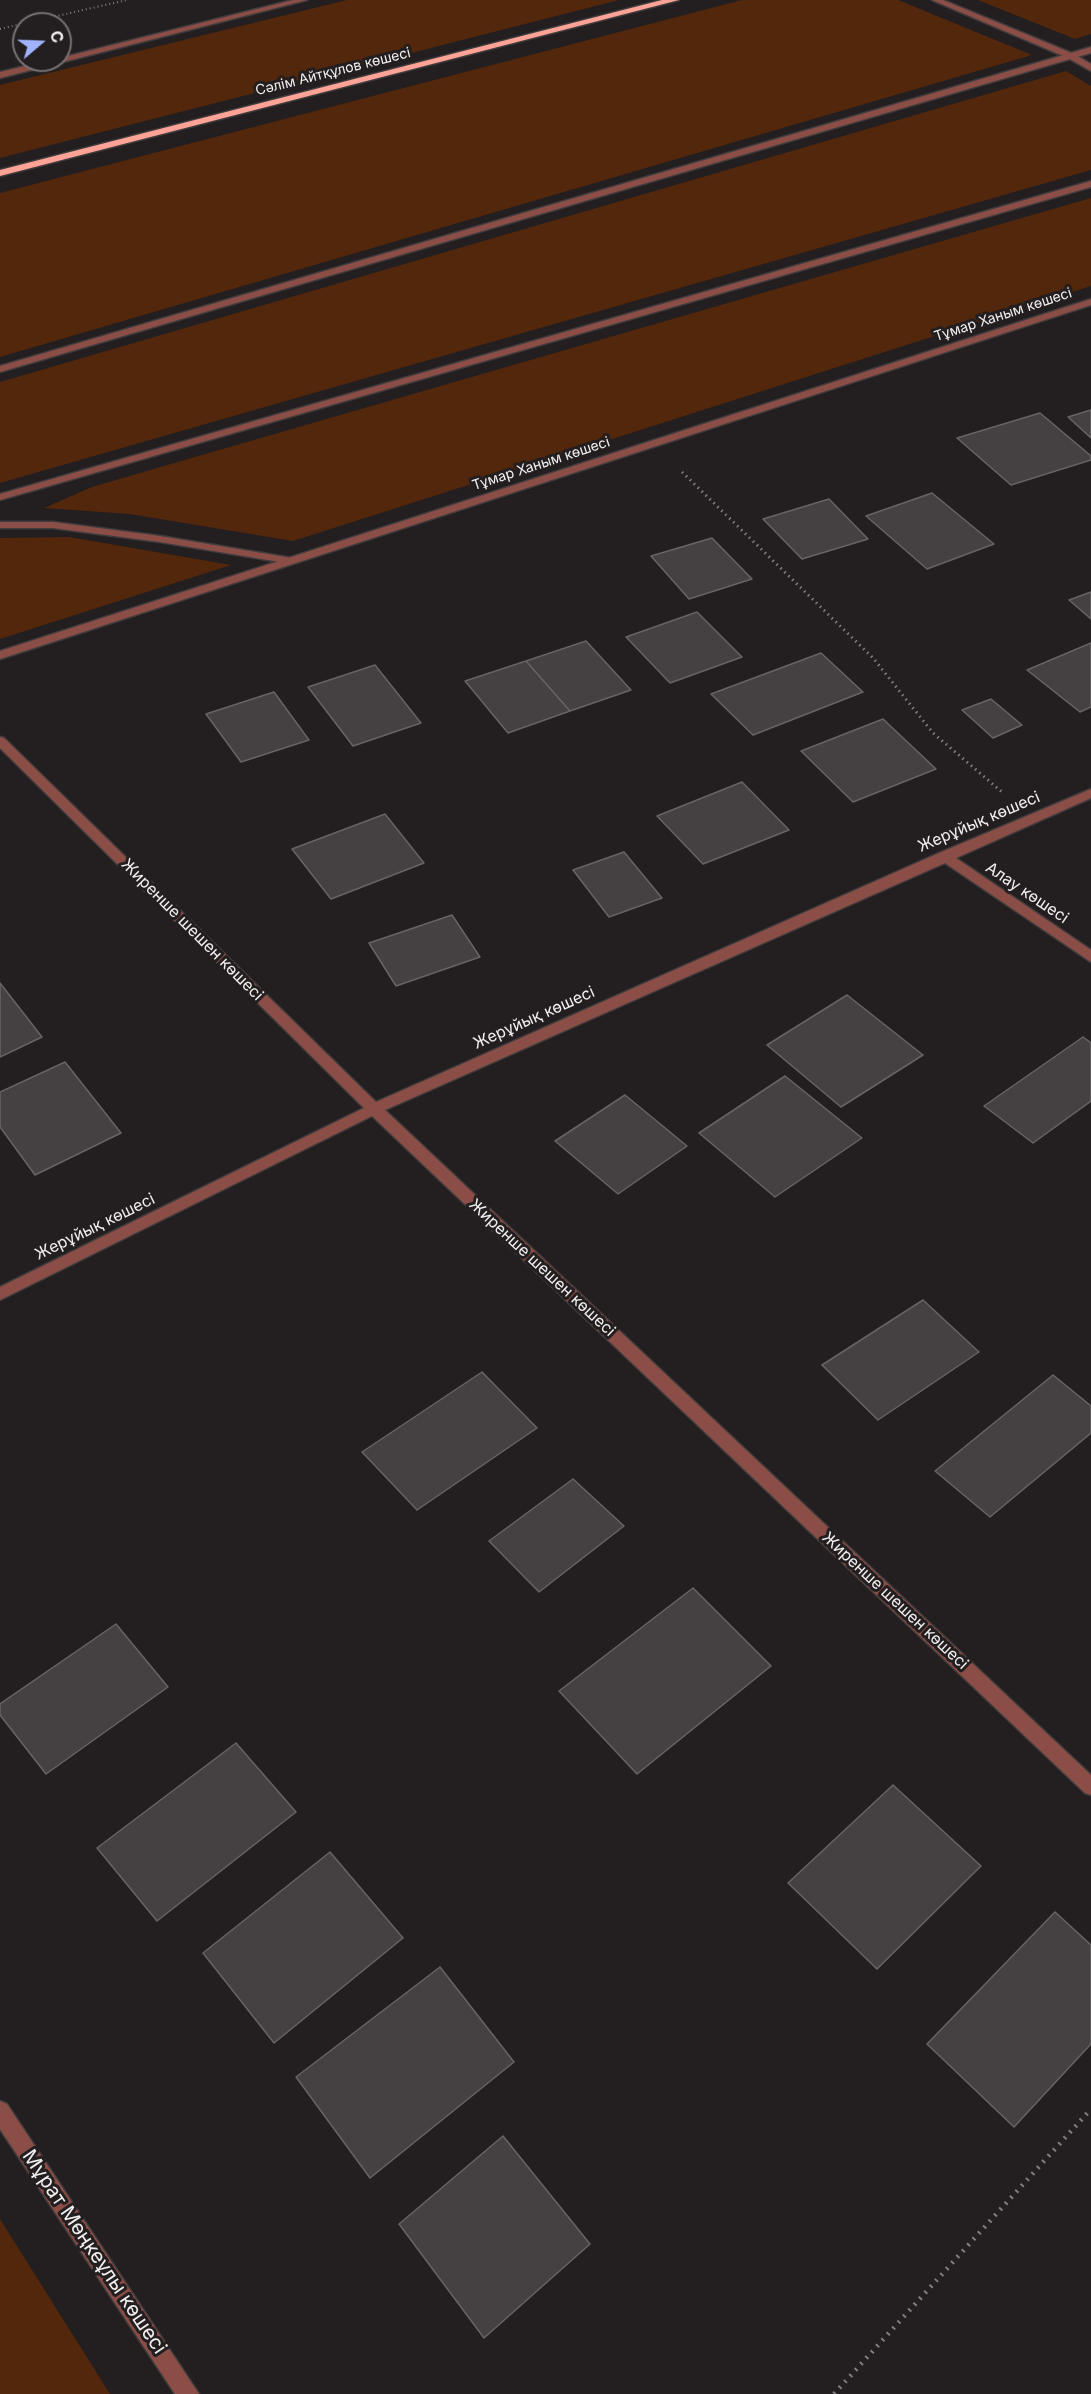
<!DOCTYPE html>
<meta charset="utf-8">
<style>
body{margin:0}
#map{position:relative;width:1091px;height:2394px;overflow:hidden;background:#231e1f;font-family:Inter,sans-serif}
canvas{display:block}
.north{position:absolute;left:12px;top:12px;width:60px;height:60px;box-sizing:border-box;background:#231e1f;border:2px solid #767272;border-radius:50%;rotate:71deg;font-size:16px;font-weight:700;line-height:24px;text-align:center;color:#f2efef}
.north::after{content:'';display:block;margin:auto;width:21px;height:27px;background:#a1b3fd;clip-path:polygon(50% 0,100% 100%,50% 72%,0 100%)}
</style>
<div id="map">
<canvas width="1091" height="2394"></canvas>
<div class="north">С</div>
</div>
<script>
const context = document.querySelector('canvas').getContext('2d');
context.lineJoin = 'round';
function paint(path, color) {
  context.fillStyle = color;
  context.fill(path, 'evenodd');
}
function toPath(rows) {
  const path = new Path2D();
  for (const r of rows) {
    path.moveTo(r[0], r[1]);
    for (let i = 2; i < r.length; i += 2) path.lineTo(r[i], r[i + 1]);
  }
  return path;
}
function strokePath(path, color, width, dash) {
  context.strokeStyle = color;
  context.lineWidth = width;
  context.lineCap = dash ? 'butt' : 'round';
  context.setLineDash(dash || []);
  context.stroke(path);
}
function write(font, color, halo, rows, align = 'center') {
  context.font = font + ' Inter,sans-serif';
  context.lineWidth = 6;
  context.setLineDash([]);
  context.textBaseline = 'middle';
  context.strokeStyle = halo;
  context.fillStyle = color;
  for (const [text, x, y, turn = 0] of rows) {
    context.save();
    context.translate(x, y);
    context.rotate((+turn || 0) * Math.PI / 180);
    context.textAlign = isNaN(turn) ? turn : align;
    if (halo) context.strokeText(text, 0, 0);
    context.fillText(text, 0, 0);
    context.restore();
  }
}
const green = toPath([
 [347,0,619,0,0,158,0,85],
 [742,0,898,0,1032,55,0,357,0,193],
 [978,0,1091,0,1091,34,1075,39],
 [1066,71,1091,86,1091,170,0,483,0,382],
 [1091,198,1091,286,293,541,130,514,44,508,92,487,157,468],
 [69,537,231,565,0,639,0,538],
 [0,2219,110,2394,0,2394]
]);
const building = toPath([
 [1091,410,1091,438,1068,417,1091,410],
 [1040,413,1091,456,1091,460,1011,485,957,438,1040,413],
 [932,493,994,544,927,569,866,516,932,493],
 [829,499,868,539,802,559,763,519,829,499],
 [712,538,752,579,689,599,651,556,712,538],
 [1091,592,1091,619,1069,600,1091,592],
 [697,612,742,657,670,683,626,637,697,612],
 [586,641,631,690,570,711,526,661,586,641],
 [1091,643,1091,707,1080,712,1027,670,1091,643],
 [821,653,863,692,753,735,711,694,821,653],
 [526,661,570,711,508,733,465,681,526,661],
 [375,665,421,723,353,746,308,687,375,665],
 [274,692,309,740,241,762,206,714,274,692],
 [991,699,1022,725,993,738,962,710,991,699],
 [883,719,936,769,853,802,801,751,883,719],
 [742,782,789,830,703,864,657,816,742,782],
 [385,814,424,863,331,899,292,849,385,814],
 [624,852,662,898,609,917,573,870,624,852],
 [452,915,480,957,396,986,369,943,452,915],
 [0,983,42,1037,0,1057,0,983],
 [847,995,923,1055,841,1107,767,1045,847,995],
 [1083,1037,1091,1043,1091,1101,1033,1143,984,1106,1083,1037],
 [65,1062,121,1133,35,1175,0,1127,0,1092,65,1062],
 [785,1076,862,1138,775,1197,699,1133,785,1076],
 [625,1095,687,1146,618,1194,555,1141,625,1095],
 [923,1300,979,1352,878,1420,822,1365,923,1300],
 [482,1372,537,1428,417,1510,362,1452,482,1372],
 [1053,1375,1091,1406,1091,1433,990,1517,935,1471,1053,1375],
 [573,1479,624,1526,539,1592,489,1541,573,1479],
 [693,1588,771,1666,637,1774,559,1691,693,1588],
 [116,1624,168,1687,46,1774,0,1715,0,1704,116,1624],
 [236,1743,296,1812,157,1921,97,1848,236,1743],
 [893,1785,981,1866,877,1969,788,1883,893,1785],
 [330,1852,403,1938,274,2043,203,1953,330,1852],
 [1055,1912,1091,1945,1091,2044,1014,2127,927,2044,1055,1912],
 [440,1967,514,2062,370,2178,296,2077,440,1967],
 [503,2136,590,2244,484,2338,399,2224,503,2136]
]);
const pathFar2 = toPath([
 [0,29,127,0]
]);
const pathFar1 = toPath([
 [682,472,873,658,933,733,1002,792]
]);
const path = toPath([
 [834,2394,1091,2109]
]);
const lane = toPath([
 [1091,47,1091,53,0,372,0,366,1091,47],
 [1091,181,1091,187,0,500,0,494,1091,181],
 [0,522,53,522,160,536,292,558,298,561,292,564,160,542,53,528,0,528,0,522]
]);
const street = toPath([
 [293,0,307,0,0,78,0,72,50,60,60,60,60,58,293,0],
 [932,0,943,0,1074,54,1091,64,1091,71,1068,58,932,0],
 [1091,299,1091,305,0,659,0,651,1091,299],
 [0,737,4,738,376,1102,939,853,1091,789,1091,798,956,858,1091,950,1091,962,945,863,385,1110,1091,1775,1091,1795,1085,1793,372,1116,0,1300,0,1287,364,1108,0,748,0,737],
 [0,2101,7,2104,199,2394,175,2394,0,2129,0,2101]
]);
const highway = toPath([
 [662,0,679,0,0,176,0,170,662,0]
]);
const farStreetnames = [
 ["Сәлім Айтқұлов көшесі",333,72,-14],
 ["Тұмар Ханым көшесі",1003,315,-18],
 ["Тұмар Ханым көшесі",541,464,-18]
];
const streetNames = [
 ["Жерұйық көшесі",979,822,-23],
 ["Алау көшесі",1027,893,34],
 ["Жиренше шешен көшесі",192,930,45],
 ["Жерұйық көшесі",534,1018,-24],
 ["Жерұйық көшесі",95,1227,-26],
 ["Жиренше шешен көшесі",542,1268,43],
 ["Жиренше шешен көшесі",895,1601,43]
];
const nearStreetnames = [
 ["Мұрат Мөңкеұлы көшесі",94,2252,56]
];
paint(green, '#53270c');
paint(building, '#454042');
strokePath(building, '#686365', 1.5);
strokePath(lane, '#403b3c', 3);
strokePath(street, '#403b3c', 3);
strokePath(highway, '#403b3c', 3);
strokePath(pathFar2, '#827e7e', 2, [1, 3]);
strokePath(pathFar1, '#827e7e', 3, [1.5, 4]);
strokePath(path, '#827e7e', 4.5, [2, 6]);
paint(lane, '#8b4e46');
paint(street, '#8b4e46');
paint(highway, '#fea395');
write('14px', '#f2efef', '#231e1f', farStreetnames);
write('16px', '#f2efef', '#231e1f', streetNames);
write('20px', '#f2efef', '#231e1f', nearStreetnames);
</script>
